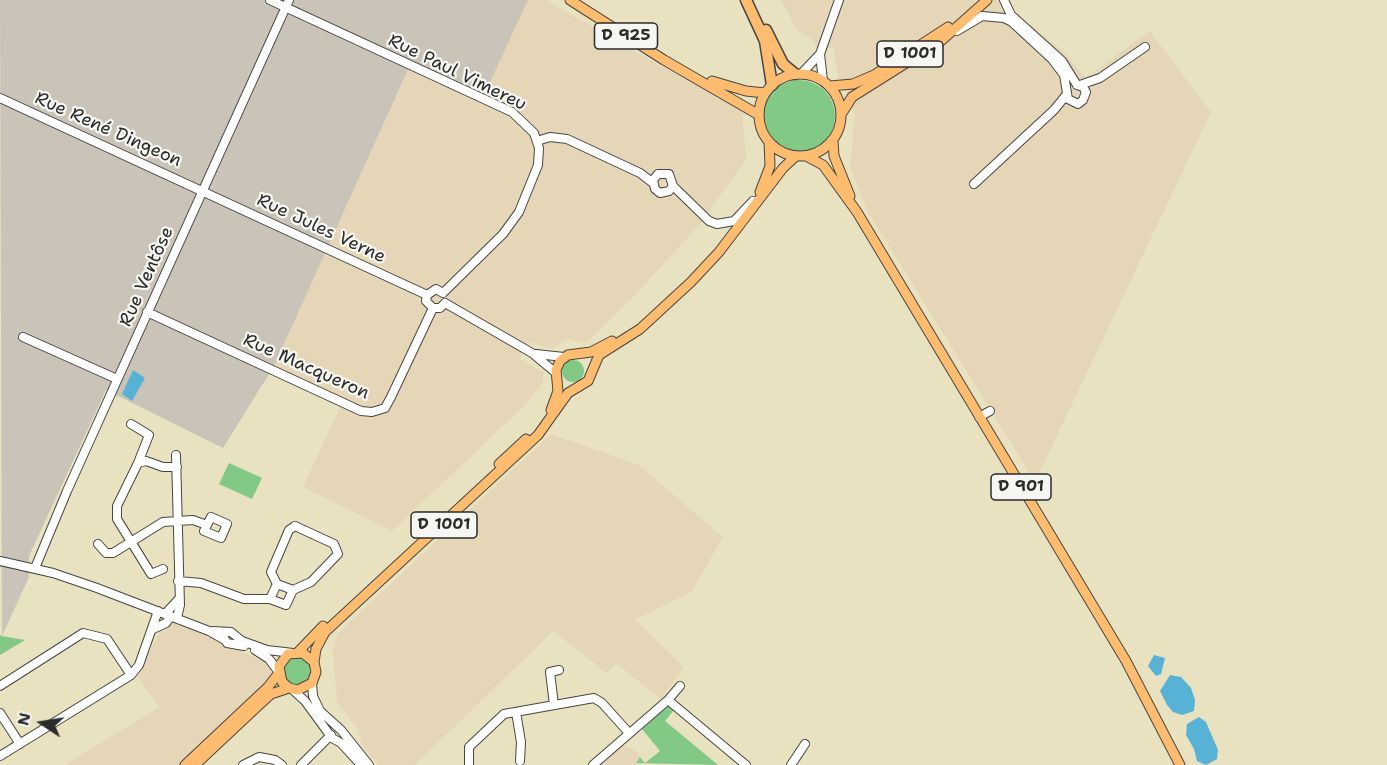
<!DOCTYPE html>
<meta charset="utf-8">
<style>
body{margin:0}
#map{position:relative;width:1387px;height:765px;overflow:hidden;background:#e8e2c0;font-family:"Shantell Sans",sans-serif}
canvas{display:block}
.north{position:absolute;left:12px;top:693px;width:60px;height:60px;-webkit-text-stroke:4px #f6f6f2;paint-order:stroke;rotate:282deg;font-size:16px;font-weight:700;line-height:24px;text-align:center;color:#2b2b2b}
.north::after{content:'';display:block;margin:auto;width:21px;height:27px;background:#2b2b2b;clip-path:polygon(50% 0,100% 100%,50% 72%,0 100%)}
</style>
<div id="map">
<canvas width="1387" height="765"></canvas>
<div class="north">N</div>
</div>
<script>
const context = document.querySelector('canvas').getContext('2d');
context.lineJoin = 'round';
function paint(path, color) {
  context.fillStyle = color;
  context.fill(path, 'evenodd');
}
function toPath(rows) {
  const path = new Path2D();
  for (const r of rows) {
    if (r.length === 3) {
      path.moveTo(r[0] + r[2], r[1]);
      path.arc(r[0], r[1], r[2], 0, 2 * Math.PI);
      continue;
    }
    path.moveTo(r[0], r[1]);
    for (let i = 2; i < r.length; i += 2) path.lineTo(r[i], r[i + 1]);
  }
  return path;
}
function strokePath(path, color, width, dash) {
  context.strokeStyle = color;
  context.lineWidth = width;
  context.lineCap = dash ? 'butt' : 'round';
  context.setLineDash(dash || []);
  context.stroke(path);
}
function write(font, color, halo, rows, align = 'center') {
  context.font = font + ' "Shantell Sans",sans-serif';
  context.lineWidth = 4.5;
  context.setLineDash([]);
  context.textBaseline = 'middle';
  context.strokeStyle = halo;
  context.fillStyle = color;
  for (const [text, x, y, turn = 0] of rows) {
    context.save();
    context.translate(x, y);
    context.rotate((+turn || 0) * Math.PI / 180);
    context.textAlign = isNaN(turn) ? turn : align;
    if (halo) context.strokeText(text, 0, 0);
    context.fillText(text, 0, 0);
    context.restore();
  }
}
const built = toPath([
 [528,0,546,0,670,71,742,107,746,160,699,225,635,295,587,342,565,340,552,349,529,342,520,359,544,373,542,384,524,406,392,531,303,487,344,398,274,366,409,69,481,102],
 [781,0,999,0,1063,51,1086,77,1150,31,1211,112,1035,482,868,212,850,167,855,116,838,76,833,48,816,47,813,40,797,30],
 [551,434,639,465,723,537,691,592,635,620,684,667,661,699,616,663,607,673,553,631,415,765,378,765,362,745,357,727,337,703,333,651,337,634],
 [167,617,269,664,276,685,190,765,65,765,159,707,138,677],
 [621,745,635,751,640,757,636,763,640,765,600,765]
]);
const industrial = toPath([
 [0,0,528,0,485,93,412,61,274,366,223,448,106,390,29,556,29,577,2,636]
]);
const green = toPath([
 [799,116,36],
 [573,371,11],
 [229,463,262,478,252,499,219,484],
 [0,635,2,636,25,640,0,655],
 [297,671,14],
 [668,706,674,710,665,721,718,765,636,763,640,757,645,763,660,751,642,729]
]);
const water = toPath([
 [133,370,145,378,132,401,122,394],
 [1154,655,1165,658,1161,674,1156,676,1148,666],
 [1170,675,1181,677,1191,688,1195,700,1194,711,1182,715,1173,712,1167,705,1160,691],
 [1199,717,1206,722,1218,750,1217,759,1206,765,1197,761,1194,749,1186,735,1187,724]
]);
const minor = toPath([
 [270,0,512,112,534,133,539,148,538,165,519,212,503,234,443,293],
 [1004,0,1011,15,1062,61,1077,85],
 [957,31,982,16,1004,18,1012,22,1052,59,1064,75,1068,99,1078,104,1083,100,1086,92,1083,87,1077,85],
 [820,54,823,81],
 [801,74,820,54,839,0],
 [1080,85,1100,78,1145,47],
 [0,98,427,295],
 [537,141,550,137,567,139,640,173,653,183],
 [974,184,1054,110,1067,94],
 [673,186,669,191,660,193,655,189,653,180,658,174,669,174,673,186,709,221,717,224,734,221,753,201],
 [427,295,426,301,433,308,440,308,445,303],
 [427,295,436,289,443,293],
 [445,303,532,353,556,373],
 [147,312,361,411,372,412,385,408,391,397,433,308],
 [23,337,117,379],
 [536,354,564,357],
 [979,417,990,411],
 [131,424,149,435,138,463],
 [176,455,180,605,177,618],
 [211,517,227,524,221,538,204,531,211,517],
 [295,526,334,544,338,554,311,582,293,590,277,584,271,572,289,530,295,526],
 [98,544,106,553,113,553,163,522,193,520,207,525],
 [0,561,53,573,97,588,209,631,223,639],
 [35,568,67,491,289,0],
 [163,569,151,574,117,519,117,506,138,463,146,461,163,467,177,467],
 [178,581,201,583,244,599,270,599],
 [277,584,270,599,286,605,293,590],
 [165,614,178,600],
 [153,629,166,623,171,616],
 [213,631,231,632,242,641,267,650,293,653],
 [223,636,227,643,244,646],
 [255,650,269,659,278,671],
 [312,683,313,696,320,711,341,730,369,765],
 [0,686,83,633,107,639,131,675],
 [293,690,305,701,332,738,341,743,361,765],
 [668,700,746,765],
 [554,705,550,672,559,670],
 [516,712,521,742,520,761],
 [0,713,20,744],
 [0,756,131,675,139,665,158,611],
 [243,765,259,757,275,760,282,765],
 [301,765,331,735],
 [469,765,469,747,504,714,594,698,602,703,629,733],
 [593,765,668,700,680,686],
 [791,765,805,744]
]);
const major = toPath([
 [570,0,664,60,759,115],
 [800,115,41],
 [712,81,746,91,765,93],
 [830,86,853,84,874,75,948,27],
 [842,113,852,97,941,41,987,0],
 [833,141,834,156,850,196],
 [806,156,823,165,857,212,1126,661,1180,765],
 [760,192,770,166,769,142],
 [551,410,558,391,556,370,560,361,568,355,591,352,612,341],
 [499,464,526,439],
 [298,652,323,626],
 [314,662,303,653,288,654,279,666,282,682,289,688,298,690,312,683,316,672,314,662,316,649,325,632,538,435,568,393,588,381,599,355,640,329,691,282,719,252,783,168,796,156],
 [185,765,268,687,278,674],
 [195,765,259,705,271,694,289,688]
]);
const highway = toPath([
 [746,0,765,41,772,85],
 [766,30,783,64,795,74]
]);
const shields = [
 [626,36,63],
 [910,54,66],
 [1021,487,60],
 [444,525,66]
];
const shieldNames = [
 ["D 925",626,36],
 ["D 1001",910,54],
 ["D 901",1021,487],
 ["D 1001",444,525]
];
const streetNames = [
 ["Rue Paul Vimereu",457,73,26],
 ["Rue René Dingeon",108,130,24],
 ["Rue Jules Verne",321,229,25],
 ["Rue Ventôse",147,277,-66],
 ["Rue Macqueron",306,367,24]
];
paint(built, '#e5d6b7');
paint(industrial, '#c9c3b8');
paint(green, '#82c985');
paint(water, '#58b2d6');
strokePath(minor, '#474641', 10);
strokePath(major, '#474641', 11);
strokePath(highway, '#474641', 13);
strokePath(minor, '#fff', 8);
strokePath(major, '#febc70', 9);
strokePath(highway, '#febc70', 10);
for (const [x, y, w] of shields) {
  const box = new Path2D();
  box.roundRect(x - w / 2, y - 13, w, 26, 4.5);
  context.fillStyle = '#f6f6f2';
  context.fill(box);
  strokePath(box, '#2b2b2b', 1.5);
}
write('bold 16px', '#2b2b2b', null, shieldNames);
write('18px', '#2b2b2b', '#f6f6f2', streetNames);
</script>
